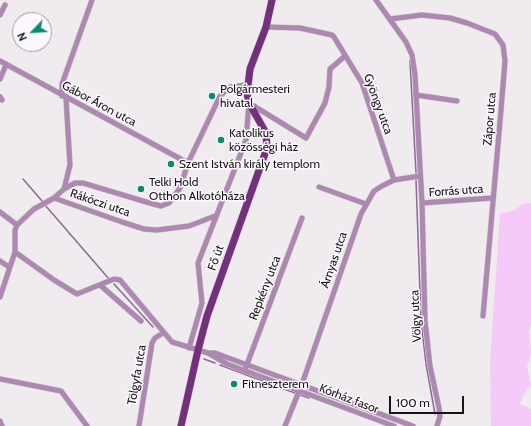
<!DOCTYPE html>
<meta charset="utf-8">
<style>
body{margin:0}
#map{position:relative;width:531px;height:426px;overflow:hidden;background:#efebef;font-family:Cabin,sans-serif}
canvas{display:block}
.north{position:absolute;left:12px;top:12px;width:40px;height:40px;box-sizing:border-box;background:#fcf8fd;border:1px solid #a09da1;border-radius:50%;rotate:245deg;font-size:11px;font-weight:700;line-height:16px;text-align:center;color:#151416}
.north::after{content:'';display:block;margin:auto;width:14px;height:18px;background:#088d73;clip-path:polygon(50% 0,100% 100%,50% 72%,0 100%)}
.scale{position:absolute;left:389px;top:396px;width:75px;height:18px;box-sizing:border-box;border:2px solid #151416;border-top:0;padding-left:5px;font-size:12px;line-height:14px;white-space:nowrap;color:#151416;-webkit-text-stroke:3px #fcf8fd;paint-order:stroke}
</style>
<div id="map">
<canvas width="531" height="426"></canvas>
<div class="north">N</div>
<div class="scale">100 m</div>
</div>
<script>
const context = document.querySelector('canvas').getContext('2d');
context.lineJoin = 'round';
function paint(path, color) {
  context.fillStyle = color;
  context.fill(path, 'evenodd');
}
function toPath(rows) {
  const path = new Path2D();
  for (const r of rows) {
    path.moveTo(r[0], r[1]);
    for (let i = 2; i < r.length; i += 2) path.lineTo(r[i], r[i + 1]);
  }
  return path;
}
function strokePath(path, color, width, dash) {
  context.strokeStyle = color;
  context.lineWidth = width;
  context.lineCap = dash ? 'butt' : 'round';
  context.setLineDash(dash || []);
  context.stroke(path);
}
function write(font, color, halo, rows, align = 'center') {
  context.font = font + ' Cabin,sans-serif';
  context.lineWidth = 3;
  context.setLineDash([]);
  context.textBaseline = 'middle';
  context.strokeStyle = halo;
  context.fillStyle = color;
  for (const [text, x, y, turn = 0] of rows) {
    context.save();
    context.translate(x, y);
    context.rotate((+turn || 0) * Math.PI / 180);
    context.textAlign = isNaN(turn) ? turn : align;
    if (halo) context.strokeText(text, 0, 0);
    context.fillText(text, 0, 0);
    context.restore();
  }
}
const green = toPath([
 [525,203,531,203,531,323,529,332,531,354,527,367,531,385,523,396,520,404,531,409,531,426,491,426,490,363,500,213,512,211]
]);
const stream = toPath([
 [410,61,416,173],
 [23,179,43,202],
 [416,180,421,321,426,364,435,414],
 [45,205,109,279],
 [114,284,153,327],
 [204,359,215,363],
 [220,365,295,393],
 [300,395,309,398]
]);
const minor = toPath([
 [376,0,406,42,412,55,415,75,422,203,425,321,430,366,439,408,440,416,437,426],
 [0,15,5,5],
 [390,19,422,15,450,18,467,23,495,34,503,45,505,61,501,110,483,316],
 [266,27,300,28,332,35,334,37,362,83,394,180],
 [0,61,188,163],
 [0,79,6,65],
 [416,95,457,101],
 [62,96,62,84,92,0],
 [0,97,2,100],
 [66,98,70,165,64,189,54,198,34,209,17,225,15,230,15,252,54,280,77,294,114,279,120,280,172,342,208,353,215,353,413,426],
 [319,187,366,204],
 [64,189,75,183,83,183,153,204,161,206,169,203,180,188,188,163,220,96,230,87,247,85],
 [54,198,122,222,144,229,157,230,189,226,215,216],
 [422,203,492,198],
 [0,212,17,225],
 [0,261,9,267],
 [100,285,141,321],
 [0,297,15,252],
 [189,348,202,303,198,263,246,140,249,103,306,138,325,103,329,87,330,69,345,56],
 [208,353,227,364,394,426],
 [246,367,302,218],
 [0,379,61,391,87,426],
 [0,421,2,426],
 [139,426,152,343,155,338,163,333],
 [285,426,302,384,361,214,374,191,382,186,394,180,420,176]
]);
const major = toPath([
 [181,426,198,350,207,316,267,148,266,133,249,103,247,94,250,69,266,27,272,0]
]);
const markers = [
 [212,96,4,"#088d73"],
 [221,140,4,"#088d73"],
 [171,164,4,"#088d73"],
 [141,189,4,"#088d73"],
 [234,384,4,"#088d73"]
];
const poiNames = [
 ["Polgármesteri",220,89],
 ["hivatal",220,103],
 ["Katolikus",229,133],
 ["közösségi ház",229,147],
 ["Szent István király templom",179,164],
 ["Telki Hold",149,182],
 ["Otthon Alkotóháza",149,196],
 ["Fitneszterem",242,384]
];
const streetNames = [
 ["Gábor Áron utca",99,104,28],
 ["Gyöngy utca",378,104,70],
 ["Zápor utca",490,119,-85],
 ["Forrás utca",456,191,-4],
 ["Rákóczi utca",100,203,19],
 ["Fő út",216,258,-70],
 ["Árnyas utca",334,260,-71],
 ["Repkény utca",265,288,-69],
 ["Völgy utca",416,316,-93],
 ["Tölgyfa utca",137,375,-80],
 ["Kórház fasor",349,399,21]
];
paint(green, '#f5caf9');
strokePath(stream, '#8e6992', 1.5);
strokePath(minor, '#ccc9cc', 6);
strokePath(major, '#ccc9cc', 8);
strokePath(minor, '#ad88b1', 5);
strokePath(major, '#74317b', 7);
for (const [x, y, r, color] of markers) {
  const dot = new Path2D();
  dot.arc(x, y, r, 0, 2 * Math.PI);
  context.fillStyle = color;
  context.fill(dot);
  strokePath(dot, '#fcf8fd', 1.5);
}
write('12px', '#151416', '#fcf8fd', poiNames, 'left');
write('12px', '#151416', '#fcf8fd', streetNames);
</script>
